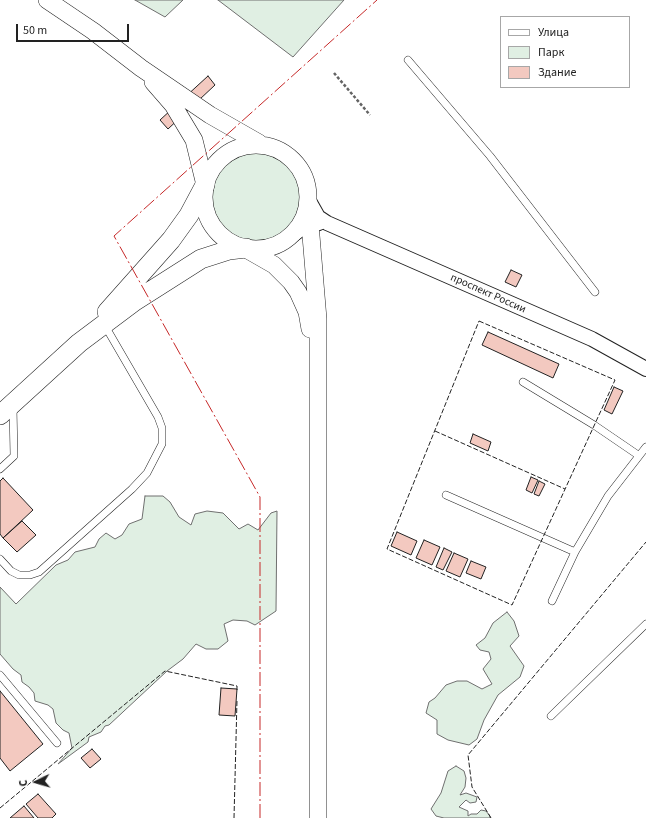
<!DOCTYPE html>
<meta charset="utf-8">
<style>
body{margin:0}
#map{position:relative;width:646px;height:818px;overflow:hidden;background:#fff;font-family:"Source Sans 3",sans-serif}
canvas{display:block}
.legend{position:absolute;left:500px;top:16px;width:130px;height:72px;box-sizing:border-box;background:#fff;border:1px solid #a7a7a7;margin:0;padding:5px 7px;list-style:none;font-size:12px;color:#222}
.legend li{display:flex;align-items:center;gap:8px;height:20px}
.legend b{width:20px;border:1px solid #a7a7a7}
.north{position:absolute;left:16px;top:762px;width:40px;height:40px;-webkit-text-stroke:3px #fff;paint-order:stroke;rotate:265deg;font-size:11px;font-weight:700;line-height:16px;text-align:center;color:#222}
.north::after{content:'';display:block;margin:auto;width:14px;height:18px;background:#222;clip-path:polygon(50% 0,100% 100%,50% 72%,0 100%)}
.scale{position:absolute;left:16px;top:24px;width:113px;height:18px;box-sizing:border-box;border:2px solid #222;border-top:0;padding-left:5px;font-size:12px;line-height:14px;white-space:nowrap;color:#222;-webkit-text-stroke:3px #fff;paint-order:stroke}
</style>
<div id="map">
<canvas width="646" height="818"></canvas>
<ul class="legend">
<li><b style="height:5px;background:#fff"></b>Улица</li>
<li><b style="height:11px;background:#e0efe3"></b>Парк</li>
<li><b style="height:11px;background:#f3c9c0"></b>Здание</li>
</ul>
<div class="north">С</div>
<div class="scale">50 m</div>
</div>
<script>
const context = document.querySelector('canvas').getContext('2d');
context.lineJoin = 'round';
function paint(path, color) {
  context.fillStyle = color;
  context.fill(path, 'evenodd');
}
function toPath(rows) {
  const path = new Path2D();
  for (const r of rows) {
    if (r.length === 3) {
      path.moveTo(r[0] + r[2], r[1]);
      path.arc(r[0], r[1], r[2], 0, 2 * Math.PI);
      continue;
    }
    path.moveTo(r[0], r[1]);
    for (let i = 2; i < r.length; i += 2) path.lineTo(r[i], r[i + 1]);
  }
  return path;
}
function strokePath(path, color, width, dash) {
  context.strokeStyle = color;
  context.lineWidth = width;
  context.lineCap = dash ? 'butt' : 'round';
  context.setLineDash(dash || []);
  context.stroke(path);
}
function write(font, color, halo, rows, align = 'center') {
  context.font = font + ' "Source Sans 3",sans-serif';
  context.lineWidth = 3;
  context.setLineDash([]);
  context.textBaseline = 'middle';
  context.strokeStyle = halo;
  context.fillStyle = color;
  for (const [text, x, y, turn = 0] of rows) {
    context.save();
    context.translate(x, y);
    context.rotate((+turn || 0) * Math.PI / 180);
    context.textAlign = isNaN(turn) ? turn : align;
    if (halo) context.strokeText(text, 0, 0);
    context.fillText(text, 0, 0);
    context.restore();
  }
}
const green = toPath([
 [135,0,183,0,165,17,135,0],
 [218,0,344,0,293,57,218,0],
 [256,197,44],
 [145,496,163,496,170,502,179,517,191,525,195,514,207,511,223,513,239,529,248,524,258,530,271,513,277,511,276,611,255,625,247,621,233,620,224,624,228,641,218,649,206,649,196,644,183,659,167,671,109,725,105,726,101,732,89,737,88,742,58,764,72,748,69,733,63,730,56,723,53,709,48,705,35,701,34,693,29,687,22,682,21,675,13,669,0,654,0,587,16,604,56,565,68,560,75,552,95,547,99,539,106,533,115,539,122,535,129,524,142,519,145,496],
 [507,612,514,621,519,636,510,646,524,666,520,677,498,695,484,720,477,739,469,745,448,740,437,734,437,720,426,713,429,702,435,698,446,685,457,681,467,681,482,689,492,684,483,669,491,659,489,652,480,650,476,645,485,638,493,623,507,612],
 [456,766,464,771,466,778,465,787,460,795,466,793,477,797,476,802,470,803,466,800,459,807,468,811,468,816,471,814,477,814,481,810,486,811,490,816,490,818,444,818,436,816,431,809,441,793,448,771,456,766]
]);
const building = toPath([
 [208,76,215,85,168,129,160,120,208,76],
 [511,270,522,275,516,287,505,282,511,270],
 [488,332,559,364,553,378,482,345,488,332],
 [614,387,623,391,612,414,604,410,614,387],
 [473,434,491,442,488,451,470,443,473,434],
 [531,477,538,480,532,493,526,490,531,477],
 [3,478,33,510,3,538,0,534,0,481,3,478],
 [539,481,545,484,539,496,534,494,539,481],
 [22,521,36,535,17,552,3,538,22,521],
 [397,532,417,541,411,555,391,546,397,532],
 [424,540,440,547,432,565,416,558,424,540],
 [444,548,452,552,443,570,436,567,444,548],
 [454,553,468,559,460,577,446,571,454,553],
 [471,561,486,567,481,579,466,573,471,561],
 [221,688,237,689,235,716,219,715,221,688],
 [0,691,43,744,10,771,0,758,0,691],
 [92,749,101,759,90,768,81,758,92,749],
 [38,794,56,814,52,818,38,818,26,804,38,794],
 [24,806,34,818,10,818,24,806]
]);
const path = toPath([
 [334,73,370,115]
]);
const service = toPath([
 [408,60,490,156,595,292],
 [523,382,594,425,638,455],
 [0,469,14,456,13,407],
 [446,495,575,552],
 [0,559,11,571,19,575,30,575,39,572,132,489,147,473,162,444,162,428,158,417,104,324],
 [552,601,575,552,608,496,646,447],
 [0,675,57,743],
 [551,716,646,624]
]);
const minor = toPath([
 [309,201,318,217,327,223,592,339,646,369],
 [294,234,304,227,319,223]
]);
const tertiary = toPath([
 [47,0,93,31,141,68,210,115,259,143],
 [153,82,173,105,194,140,205,185],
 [256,197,52],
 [308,200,318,319,318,818],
 [246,249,274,265,291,282,298,292,307,312,310,329]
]);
const secondary = toPath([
 [107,312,171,240,189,215,205,185],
 [0,415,79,343,135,301,201,259,229,250,246,248]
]);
const fence = toPath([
 [479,321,615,380,512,605,387,549,479,321],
 [435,431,565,489],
 [0,808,165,671,237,686,237,692],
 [234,818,237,700],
 [491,818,472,787,468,755,646,542]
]);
const power = toPath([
 [260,818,260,497,114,236,377,0]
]);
const streetNames = [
 ["проспект России",488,294,24]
];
paint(green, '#e0efe3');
strokePath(green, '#6f6f6f', 1);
paint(building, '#f3c9c0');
strokePath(building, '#222', 1);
strokePath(service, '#222', 8);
strokePath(minor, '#222', 16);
strokePath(tertiary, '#222', 18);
strokePath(secondary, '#222', 20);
strokePath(path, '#646464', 2.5, [3, 2]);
strokePath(service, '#fff', 7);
strokePath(minor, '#fff', 14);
strokePath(tertiary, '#fff', 17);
strokePath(secondary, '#fff', 19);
strokePath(fence, '#222', 1, [5, 2]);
strokePath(power, '#c62828', 1, [14, 3, 2, 3]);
write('11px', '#222', '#fff', streetNames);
</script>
